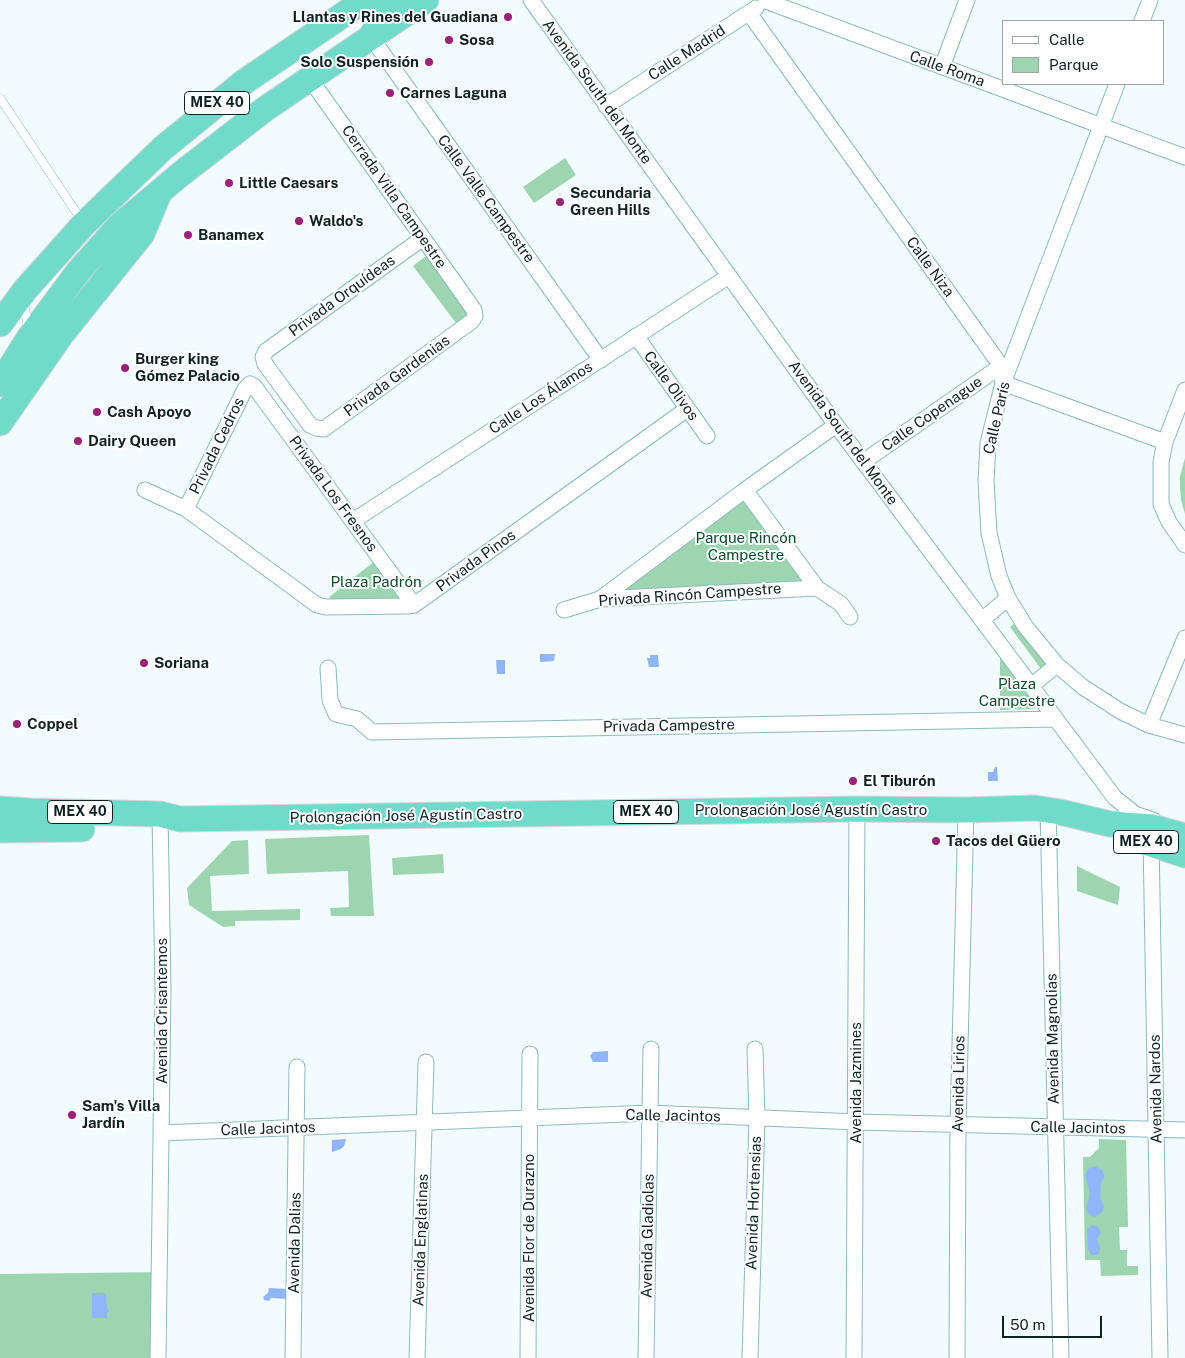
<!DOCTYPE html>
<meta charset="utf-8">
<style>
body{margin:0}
#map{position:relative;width:1185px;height:1358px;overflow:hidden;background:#f2fbfd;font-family:"Public Sans",sans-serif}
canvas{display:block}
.legend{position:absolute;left:1002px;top:20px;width:162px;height:65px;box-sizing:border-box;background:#fff;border:1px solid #9fa6a7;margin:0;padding:6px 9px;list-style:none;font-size:15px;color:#0e2124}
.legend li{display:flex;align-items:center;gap:10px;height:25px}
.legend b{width:25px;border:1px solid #9fa6a7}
.scale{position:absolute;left:1002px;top:1316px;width:100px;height:22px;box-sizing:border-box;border:2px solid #0e2124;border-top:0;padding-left:6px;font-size:15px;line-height:18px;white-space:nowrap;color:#0e2124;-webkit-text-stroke:4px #fff;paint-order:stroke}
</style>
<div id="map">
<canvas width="1185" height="1358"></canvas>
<ul class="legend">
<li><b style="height:6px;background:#fff"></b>Calle</li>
<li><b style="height:14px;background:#9dd5b0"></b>Parque</li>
</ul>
<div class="scale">50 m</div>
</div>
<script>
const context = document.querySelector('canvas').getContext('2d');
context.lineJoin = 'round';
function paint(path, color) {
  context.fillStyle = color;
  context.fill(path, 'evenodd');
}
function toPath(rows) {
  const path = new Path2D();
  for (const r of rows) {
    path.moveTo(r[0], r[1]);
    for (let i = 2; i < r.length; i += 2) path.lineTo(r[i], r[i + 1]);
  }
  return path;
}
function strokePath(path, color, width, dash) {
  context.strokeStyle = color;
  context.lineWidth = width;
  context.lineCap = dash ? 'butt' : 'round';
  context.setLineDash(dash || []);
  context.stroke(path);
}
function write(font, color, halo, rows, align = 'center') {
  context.font = font + ' "Public Sans",sans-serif';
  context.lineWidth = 4;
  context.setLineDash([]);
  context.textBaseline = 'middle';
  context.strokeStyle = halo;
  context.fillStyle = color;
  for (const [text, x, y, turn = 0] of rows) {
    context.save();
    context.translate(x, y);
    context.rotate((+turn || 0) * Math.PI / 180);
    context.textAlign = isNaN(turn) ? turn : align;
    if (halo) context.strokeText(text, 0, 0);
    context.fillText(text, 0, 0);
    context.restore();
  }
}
const green = toPath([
 [565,158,576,175,534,203,523,187],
 [430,253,476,311,459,327,413,266],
 [1185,458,1185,514,1181,500,1180,488,1180,476],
 [750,496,818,581,620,593],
 [380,557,405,599,332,600,329,597],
 [1025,616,1057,657,1041,669,1010,627],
 [1000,656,1039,703,1034,709,1000,710],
 [369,835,374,916,331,916,330,908,349,907,348,871,267,874,265,839],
 [248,840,249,874,210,876,212,911,300,909,300,920,235,921,235,926,223,927,189,905,187,888,232,841],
 [443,854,444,873,393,875,392,858],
 [1077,866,1120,887,1118,905,1077,891],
 [1099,1139,1126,1140,1128,1227,1119,1227,1120,1250,1127,1250,1127,1266,1138,1266,1138,1275,1101,1276,1100,1260,1085,1260,1083,1157,1090,1157,1099,1148],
 [162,1272,163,1358,0,1358,0,1274]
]);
const water = toPath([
 [540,654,555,654,554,661,540,662],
 [650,655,658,655,659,667,649,667,647,658,650,658],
 [496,660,505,660,505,674,497,674],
 [995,767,997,767,998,781,988,781,988,772,993,772],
 [608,1051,608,1062,593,1062,590,1056,593,1052],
 [346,1139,344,1146,341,1149,332,1152,332,1140],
 [1095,1166,1102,1170,1105,1176,1101,1182,1100,1199,1104,1206,1102,1212,1095,1217,1090,1215,1086,1209,1090,1193,1085,1175,1088,1169],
 [1092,1225,1098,1227,1101,1233,1097,1239,1100,1249,1098,1255,1091,1255,1088,1249,1087,1229],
 [269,1288,287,1289,287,1299,271,1298,269,1301,264,1300,263,1297,268,1293],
 [92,1293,104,1293,106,1295,107,1308,109,1310,109,1312,107,1312,107,1318,92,1318]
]);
const service = toPath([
 [0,98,82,221],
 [25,300,27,329]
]);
const minor = toPath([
 [531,0,836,425,1115,798,1135,814,1153,820],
 [766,1,1185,157],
 [749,13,1001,366,1003,383,1165,442],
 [1142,21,1150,0],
 [371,37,601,360],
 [942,67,967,0],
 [310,79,423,238,474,310,475,316,472,321,324,429,316,428,310,425,265,364,263,357,266,351,423,238],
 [1117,84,1003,383,988,443,986,482,989,533,999,576,1008,598,1025,626,1057,665,1083,687,1120,711,1149,725,1185,735],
 [606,106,756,8],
 [636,336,707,436],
 [1185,390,1165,442,1161,462,1161,504,1169,522,1185,545],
 [863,462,1001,366],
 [145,490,186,509,317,605,326,607,408,606,414,605,687,409],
 [745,490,817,588,841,604,850,617],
 [186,509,245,389,250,384,254,386,414,605],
 [353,521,729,276],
 [600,599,745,490,836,425],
 [564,610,600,599,817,588],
 [982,620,1008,598],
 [328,668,330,700,336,714,357,719,372,732,1055,719],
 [1031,686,1057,665],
 [1149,725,1185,638],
 [1048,809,1061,1358],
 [1151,838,1160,1358],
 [161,1133,650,1113,856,1122,1185,1130],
 [158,1358,163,988,160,814],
 [293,1358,297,1067],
 [417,1358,426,1062],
 [528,1358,530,1054],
 [646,1358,651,1049],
 [750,1358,757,1118,755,1049],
 [854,1358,857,809],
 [957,1358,958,1125,966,810]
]);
const trunk = toPath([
 [372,35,392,0],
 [0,324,25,290,84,224,163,148,244,82,365,0],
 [0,384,29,338,78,272,119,226,182,173,265,109,426,0],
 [0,423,61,335,142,234,158,196],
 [0,809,30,811,160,814,180,819,857,809,966,810,1035,808,1060,812,1110,824,1152,827,1185,836],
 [0,830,82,829],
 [1133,838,1185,855]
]);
const markers = [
 [508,17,5,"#9d2178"],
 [449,40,5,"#9d2178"],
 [429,62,5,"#9d2178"],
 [390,93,5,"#9d2178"],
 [229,183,5,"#9d2178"],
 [560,202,5,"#9d2178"],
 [299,221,5,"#9d2178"],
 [188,235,5,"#9d2178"],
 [125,368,5,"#9d2178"],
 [97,412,5,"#9d2178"],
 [78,441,5,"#9d2178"],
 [144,663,5,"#9d2178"],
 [17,724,5,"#9d2178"],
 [853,781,5,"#9d2178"],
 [936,841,5,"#9d2178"],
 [72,1115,5,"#9d2178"]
];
const shields = [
 [217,103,65],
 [80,812,65],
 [646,812,65],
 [1146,842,65]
];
const shieldNames = [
 ["MEX 40",217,103],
 ["MEX 40",80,812],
 ["MEX 40",646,812],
 ["MEX 40",1146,842]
];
const poiNames = [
 ["Llantas y Rines del Guadiana",498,17,"right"],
 ["Sosa",459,40],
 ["Solo Suspensión",419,62,"right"],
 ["Carnes Laguna",400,93],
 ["Little Caesars",239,183],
 ["Secundaria",570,193],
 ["Green Hills",570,210],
 ["Waldo's",309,221],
 ["Banamex",198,235],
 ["Burger king",135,359],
 ["Gómez Palacio",135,376],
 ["Cash Apoyo",107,412],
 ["Dairy Queen",88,441],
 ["Soriana",154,663],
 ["Coppel",27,724],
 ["El Tiburón",863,781],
 ["Tacos del Güero",946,841],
 ["Sam's Villa",82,1106],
 ["Jardín",82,1123]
];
const streetNames = [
 ["Calle Madrid",687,53,-33],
 ["Calle Roma",947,69,20],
 ["Avenida South del Monte",597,92,54],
 ["Cerrada Villa Campestre",394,197,55],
 ["Calle Valle Campestre",486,199,54],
 ["Calle Niza",930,267,54],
 ["Privada Orquídeas",342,296,-36],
 ["Privada Gardenias",397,376,-36],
 ["Calle Olivos",671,386,54],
 ["Calle Los Álamos",541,398,-33],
 ["Calle Copenague",932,414,-35],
 ["Calle París",997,418,-77],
 ["Avenida South del Monte",843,433,54],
 ["Privada Cedros",217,446,-64],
 ["Privada Los Fresnos",333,494,54],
 ["Privada Pinos",476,561,-36],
 ["Privada Rincón Campestre",690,595,-4],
 ["Privada Campestre",669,726,-1],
 ["Prolongación José Agustín Castro",811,810],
 ["Prolongación José Agustín Castro",406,816,-1],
 ["Avenida Crisantemos",162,1011,-90],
 ["Avenida Magnolias",1053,1039,-91],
 ["Avenida Jazmines",856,1083,-90],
 ["Avenida Lirios",959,1084,-89],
 ["Avenida Nardos",1156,1089,-91],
 ["Calle Jacintos",673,1116,1],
 ["Calle Jacintos",1078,1128,1],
 ["Calle Jacintos",268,1129,-2],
 ["Avenida Hortensias",754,1203,-88],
 ["Avenida Gladiolas",648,1236,-89],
 ["Avenida Flor de Durazno",529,1238,-90],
 ["Avenida Englatinas",421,1240,-88],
 ["Avenida Dalias",295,1243,-89]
];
const parkNames = [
 ["Parque Rincón",746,538],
 ["Campestre",746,555],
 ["Plaza Padrón",376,582],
 ["Plaza",1017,684],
 ["Campestre",1017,701]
];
paint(green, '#9dd5b0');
paint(water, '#90b5fc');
strokePath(service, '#8cbac2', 9);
strokePath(minor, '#8cbac2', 17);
strokePath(trunk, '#d4d7d8', 27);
strokePath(service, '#fff', 8);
strokePath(minor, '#fff', 15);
strokePath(trunk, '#70dacb', 25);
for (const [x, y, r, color] of markers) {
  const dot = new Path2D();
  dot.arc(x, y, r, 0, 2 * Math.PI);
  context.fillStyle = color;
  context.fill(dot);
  strokePath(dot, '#fff', 2);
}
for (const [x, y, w] of shields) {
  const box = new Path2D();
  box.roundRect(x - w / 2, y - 11.5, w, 23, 4);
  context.fillStyle = '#fff';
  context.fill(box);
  strokePath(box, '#0e2124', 1);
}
write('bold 14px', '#0e2124', null, shieldNames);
write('bold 15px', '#0e2124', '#fff', poiNames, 'left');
write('15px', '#0e2124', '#fff', streetNames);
write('15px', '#0a4c2b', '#fff', parkNames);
</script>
